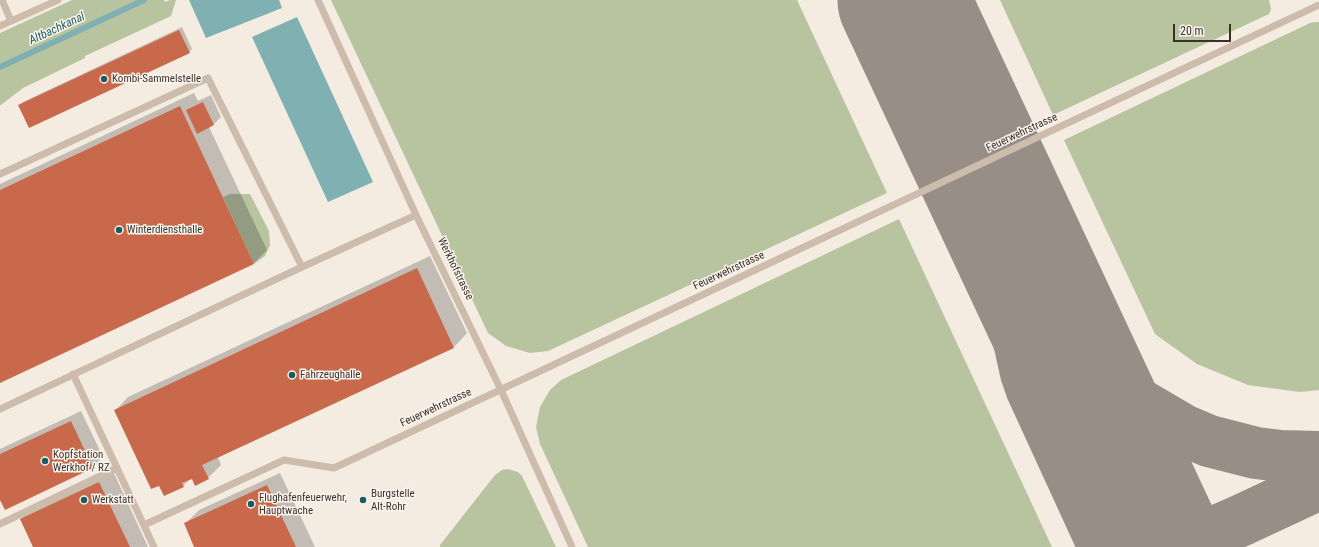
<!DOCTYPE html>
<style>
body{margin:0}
#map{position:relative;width:1319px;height:547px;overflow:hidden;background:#f4ebe1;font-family:"Roboto Condensed",sans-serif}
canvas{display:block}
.scale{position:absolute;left:1173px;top:24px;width:58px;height:18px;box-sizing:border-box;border:2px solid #3b302b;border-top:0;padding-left:5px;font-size:12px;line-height:14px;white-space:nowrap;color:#3b302b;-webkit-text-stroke:3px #fbf5ee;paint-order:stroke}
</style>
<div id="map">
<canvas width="1319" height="547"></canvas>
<div class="scale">20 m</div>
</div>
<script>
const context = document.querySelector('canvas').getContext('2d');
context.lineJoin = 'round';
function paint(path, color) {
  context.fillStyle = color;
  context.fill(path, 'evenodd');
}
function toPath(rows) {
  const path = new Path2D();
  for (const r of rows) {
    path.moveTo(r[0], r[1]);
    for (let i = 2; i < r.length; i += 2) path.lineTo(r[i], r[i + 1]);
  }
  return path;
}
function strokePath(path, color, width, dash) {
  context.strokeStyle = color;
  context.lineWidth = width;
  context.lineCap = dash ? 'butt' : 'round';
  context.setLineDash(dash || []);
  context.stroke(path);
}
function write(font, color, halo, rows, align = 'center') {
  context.font = font + ' "Roboto Condensed",sans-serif';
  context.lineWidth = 3;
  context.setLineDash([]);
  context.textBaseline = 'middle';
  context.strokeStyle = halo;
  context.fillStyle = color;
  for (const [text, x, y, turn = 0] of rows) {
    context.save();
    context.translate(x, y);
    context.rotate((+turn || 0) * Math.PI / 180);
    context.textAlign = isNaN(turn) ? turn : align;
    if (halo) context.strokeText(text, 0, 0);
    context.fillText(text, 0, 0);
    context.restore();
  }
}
const green = toPath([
 [72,0,164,0,165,2,170,0,176,0,171,16,85,56,85,58,23,88,1,105,0,105,0,33],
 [331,0,797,0,887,193,548,351,530,353,506,346,488,333],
 [1000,0,1269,0,1271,9,1269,14,1053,115],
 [1315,22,1319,22,1319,390,1300,392,1248,385,1197,364,1155,334,1064,140,1310,23],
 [230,194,250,194,269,231,270,245,265,256,254,264,223,197],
 [899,219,1052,547,588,547,540,444,536,427,540,407,550,390,561,380],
 [508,469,518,472,522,476,556,547,440,547,440,545,495,475,502,470]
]);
const water = toPath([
 [189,0,279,0,282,8,206,38],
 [297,17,373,182,328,202,252,37]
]);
const shadow = toPath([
 [182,27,192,49,189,52,20,105,23,102],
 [194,93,198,101,211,95,221,117,214,124,209,127,267,250,254,263,0,382,0,184],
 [430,256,467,333,454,347,218,457,221,465,208,478,191,478,183,486,115,411,128,397],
 [81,411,103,457,92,468,0,497,0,449],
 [112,469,148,547,34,547,21,519,34,506],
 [280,473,315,547,196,547,185,524,199,510]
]);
const stream = toPath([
 [0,67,144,0]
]);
const taxiway = toPath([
 [971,145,977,161,985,186,1026,373,1032,390,1104,547],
 [1028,265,1064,332,1075,347,1093,369,1113,386,1137,403,1183,430,1209,441,1256,453,1281,456,1319,457],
 [1180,547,1242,520,1319,484]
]);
const runway = toPath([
 [903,0,1159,547]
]);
const building = toPath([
 [179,30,190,53,29,128,18,105],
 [203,102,214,125,197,134,186,110],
 [180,106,254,264,0,383,0,190],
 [417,268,454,348,202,465,209,479,195,486,192,479,182,483,184,487,164,496,159,486,151,489,114,410],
 [71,421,93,468,5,510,0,500,0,454],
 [99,482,130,547,33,547,20,519],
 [267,485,296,547,194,547,184,523]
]);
const service = toPath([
 [2,0,11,21],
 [318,0,416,215,501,390,572,547],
 [0,26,58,0],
 [0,174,208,78,302,267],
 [73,374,154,547],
 [0,409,302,267,416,215],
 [0,524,117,468],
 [144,525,284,460,334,468,1319,5]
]);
const markers = [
 [104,79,4,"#1f5a5e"],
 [119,230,4,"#1f5a5e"],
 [292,375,4,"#1f5a5e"],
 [45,461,4,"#1f5a5e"],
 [84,500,4,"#1f5a5e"],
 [363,500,4,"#1f5a5e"],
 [251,504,4,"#1f5a5e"]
];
const poiNames = [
 ["Kombi-Sammelstelle",112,79],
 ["Winterdiensthalle",127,230],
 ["Fahrzeughalle",300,375],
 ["Kopfstation",53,455],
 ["Werkhof / RZ",53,468],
 ["Burgstelle",371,494],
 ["Alt-Rohr",371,507],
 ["Flughafenfeuerwehr,",259,498],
 ["Hauptwache",259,511],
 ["Werkstatt",92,500]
];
const streetNames = [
 ["Feuerwehrstrasse",1022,133,-25],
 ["Werkhofstrasse",455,269,64],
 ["Feuerwehrstrasse",729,271,-25],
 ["Feuerwehrstrasse",436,408,-25]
];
const waterNames = [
 ["Altbachkanal",57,29,-25]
];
paint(green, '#b8c4a0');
paint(water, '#7fb0b2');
paint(shadow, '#0003');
strokePath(stream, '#7fb0b2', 6);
strokePath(taxiway, '#988e86', 52);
strokePath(runway, '#988e86', 131);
paint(building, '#c8694b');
strokePath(service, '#cdbbac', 7);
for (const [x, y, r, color] of markers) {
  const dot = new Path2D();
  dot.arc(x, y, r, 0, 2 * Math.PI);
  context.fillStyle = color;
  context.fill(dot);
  strokePath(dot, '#fbf5ee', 1.5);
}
write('11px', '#3b302b', '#fbf5ee', poiNames, 'left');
write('11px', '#3b302b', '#fbf5ee', streetNames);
write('italic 12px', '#1f5a5e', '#fbf5ee', waterNames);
</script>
